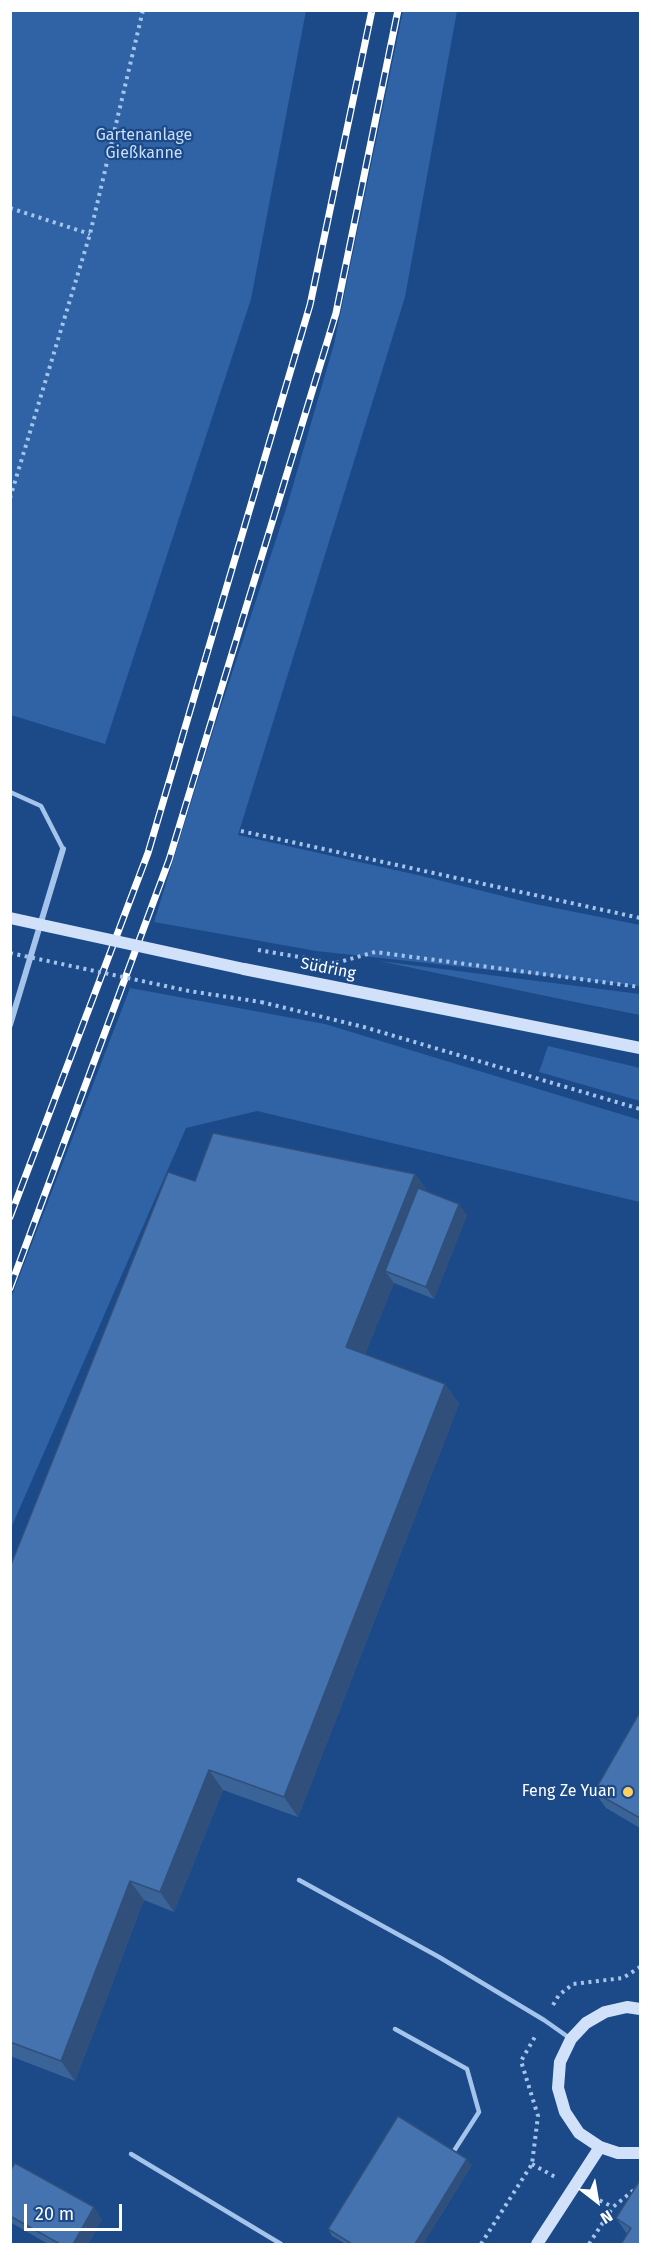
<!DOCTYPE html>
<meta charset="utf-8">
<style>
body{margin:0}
#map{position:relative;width:651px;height:2255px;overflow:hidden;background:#1c4987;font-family:"Fira Sans",sans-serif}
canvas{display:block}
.frame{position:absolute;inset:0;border:12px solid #fff;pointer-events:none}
.north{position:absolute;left:567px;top:2171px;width:60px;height:60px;-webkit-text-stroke:4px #1c4987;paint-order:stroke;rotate:149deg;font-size:16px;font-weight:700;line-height:24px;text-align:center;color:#fff}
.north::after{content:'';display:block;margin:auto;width:21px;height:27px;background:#fff;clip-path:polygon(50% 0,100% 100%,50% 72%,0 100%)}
.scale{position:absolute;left:24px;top:2204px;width:98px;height:27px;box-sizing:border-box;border:3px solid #fff;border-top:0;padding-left:8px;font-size:18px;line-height:21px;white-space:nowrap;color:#fff;-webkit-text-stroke:4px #1c4987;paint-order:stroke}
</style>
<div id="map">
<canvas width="651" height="2255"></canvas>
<div class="frame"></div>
<div class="north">N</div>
<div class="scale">20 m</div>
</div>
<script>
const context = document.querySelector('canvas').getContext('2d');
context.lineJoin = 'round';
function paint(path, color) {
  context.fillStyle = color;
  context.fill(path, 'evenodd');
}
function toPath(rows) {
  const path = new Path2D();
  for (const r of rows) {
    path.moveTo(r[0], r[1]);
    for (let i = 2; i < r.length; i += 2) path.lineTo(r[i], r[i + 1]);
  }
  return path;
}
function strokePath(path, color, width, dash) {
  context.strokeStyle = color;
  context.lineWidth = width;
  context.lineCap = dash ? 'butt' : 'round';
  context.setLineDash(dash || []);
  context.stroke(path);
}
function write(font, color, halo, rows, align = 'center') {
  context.font = font + ' "Fira Sans",sans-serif';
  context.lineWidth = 4.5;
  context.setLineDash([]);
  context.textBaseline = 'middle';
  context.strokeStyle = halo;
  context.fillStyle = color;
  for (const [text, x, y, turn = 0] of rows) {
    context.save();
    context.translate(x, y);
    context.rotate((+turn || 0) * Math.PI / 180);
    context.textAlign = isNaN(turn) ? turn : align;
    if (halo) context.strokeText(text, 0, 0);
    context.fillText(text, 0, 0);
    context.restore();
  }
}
const green = toPath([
 [11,10,306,11,251,299,105,744,11,715],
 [403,11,457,11,405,297,238,835,422,876,535,904,640,925,640,986,316,951,154,922,214,728,287,506,334,344],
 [379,961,640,994,640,1015,565,1000],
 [130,988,325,1024,640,1120,640,1202,257,1111,186,1128,11,1528,11,1298],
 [548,1046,640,1068,640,1101,539,1072]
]);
const path = toPath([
 [10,208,90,234],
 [10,498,90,234,143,10],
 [241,831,640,918],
 [336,963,375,952,640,987],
 [261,1002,364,1027,640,1109],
 [553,2005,559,1995,573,1984,623,1978,640,1967],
 [532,2164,555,2177],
 [593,2197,613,2207],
 [481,2244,532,2164,538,2116,521,2061,536,2035],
 [589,2244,613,2207,640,2185]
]);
const lane = toPath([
 [10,792,41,806,63,849],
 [299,1880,439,1957,544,2020,571,2039],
 [395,2029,467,2069,479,2112,452,2154],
 [131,2154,281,2244]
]);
const street = toPath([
 [10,1025,63,849]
]);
const secondary = toPath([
 [244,969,640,1048],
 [640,2009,627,2007,605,2012,586,2023,571,2039,560,2062,558,2088,565,2112,579,2133,600,2147,618,2153,640,2153],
 [537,2244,600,2147]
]);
const rail = toPath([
 [10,1217,148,853,310,305,372,10],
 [10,1288,169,860,336,313,398,10]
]);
const pathBridge = toPath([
 [258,950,334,963],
 [10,953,189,991,261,1002]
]);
const secondaryBridge = toPath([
 [10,918,244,969]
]);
const wall = toPath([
 [415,1174,428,1192,467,1215,434,1299,394,1283,365,1354,445,1384,459,1404,298,1817,223,1790,174,1912,144,1900,75,2081,10,2056,10,1567,195,1181],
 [640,1712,640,1828,606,1808,594,1792],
 [472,2165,423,2244,346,2244,332,2236,328,2229],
 [10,2171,102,2219,88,2244,48,2244,10,2222],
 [640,2180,640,2244,627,2234,616,2218]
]);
const shadedWall = toPath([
 [415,1174,429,1193,385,1271,394,1283,360,1367,346,1347],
 [459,1204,467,1215,434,1299,426,1287],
 [445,1384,459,1404,298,1817,284,1797],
 [209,1770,223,1790,174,1912,160,1892],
 [130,1881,144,1900,75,2081,61,2061],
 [467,2159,472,2165,423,2244,415,2244],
 [94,2207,102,2219,88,2244,73,2244]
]);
const building = toPath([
 [213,1133,415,1174,346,1347,445,1384,284,1797,209,1770,160,1892,130,1881,61,2061,10,2042,10,1567,168,1172,195,1181,213,1133],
 [418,1188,459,1204,426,1287,385,1271,418,1188],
 [640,1712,640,1818,594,1792,640,1712],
 [398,2116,467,2159,415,2244,352,2244,328,2229,398,2116],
 [15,2163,94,2207,73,2244,60,2244,10,2216,10,2171,15,2163],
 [640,2180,640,2244,621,2244,631,2228,616,2218,640,2180]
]);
const markers = [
 [628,1792,6,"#fdd161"]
];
const parkNames = [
 ["Gartenanlage",144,136],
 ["Gießkanne",144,154]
];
const streetNames = [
 ["Südring",328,969,11]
];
const poiNames = [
 ["Feng Ze Yuan",616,1792]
];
paint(green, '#2f63a5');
strokePath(path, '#a4c4ec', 4, [3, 4.5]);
strokePath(lane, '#a4c4ec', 4.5);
strokePath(street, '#a4c4ec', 6);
strokePath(secondary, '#d0e1f9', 12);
strokePath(rail, '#fff', 7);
strokePath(rail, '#1c4987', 4.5, [14]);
strokePath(pathBridge, '#a4c4ec', 4, [3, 4.5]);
strokePath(secondaryBridge, '#d0e1f9', 12);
paint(wall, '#3a6397');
paint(shadedWall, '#30507b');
paint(building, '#4473b0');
strokePath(building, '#30507b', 1.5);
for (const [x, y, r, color] of markers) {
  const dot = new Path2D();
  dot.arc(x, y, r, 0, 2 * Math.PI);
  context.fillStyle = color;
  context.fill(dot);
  strokePath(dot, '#1c4987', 2);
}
write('16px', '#c9def9', '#1c4987', parkNames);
write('16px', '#fff', '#1c4987', streetNames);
write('16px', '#fff', '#1c4987', poiNames, 'right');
</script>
